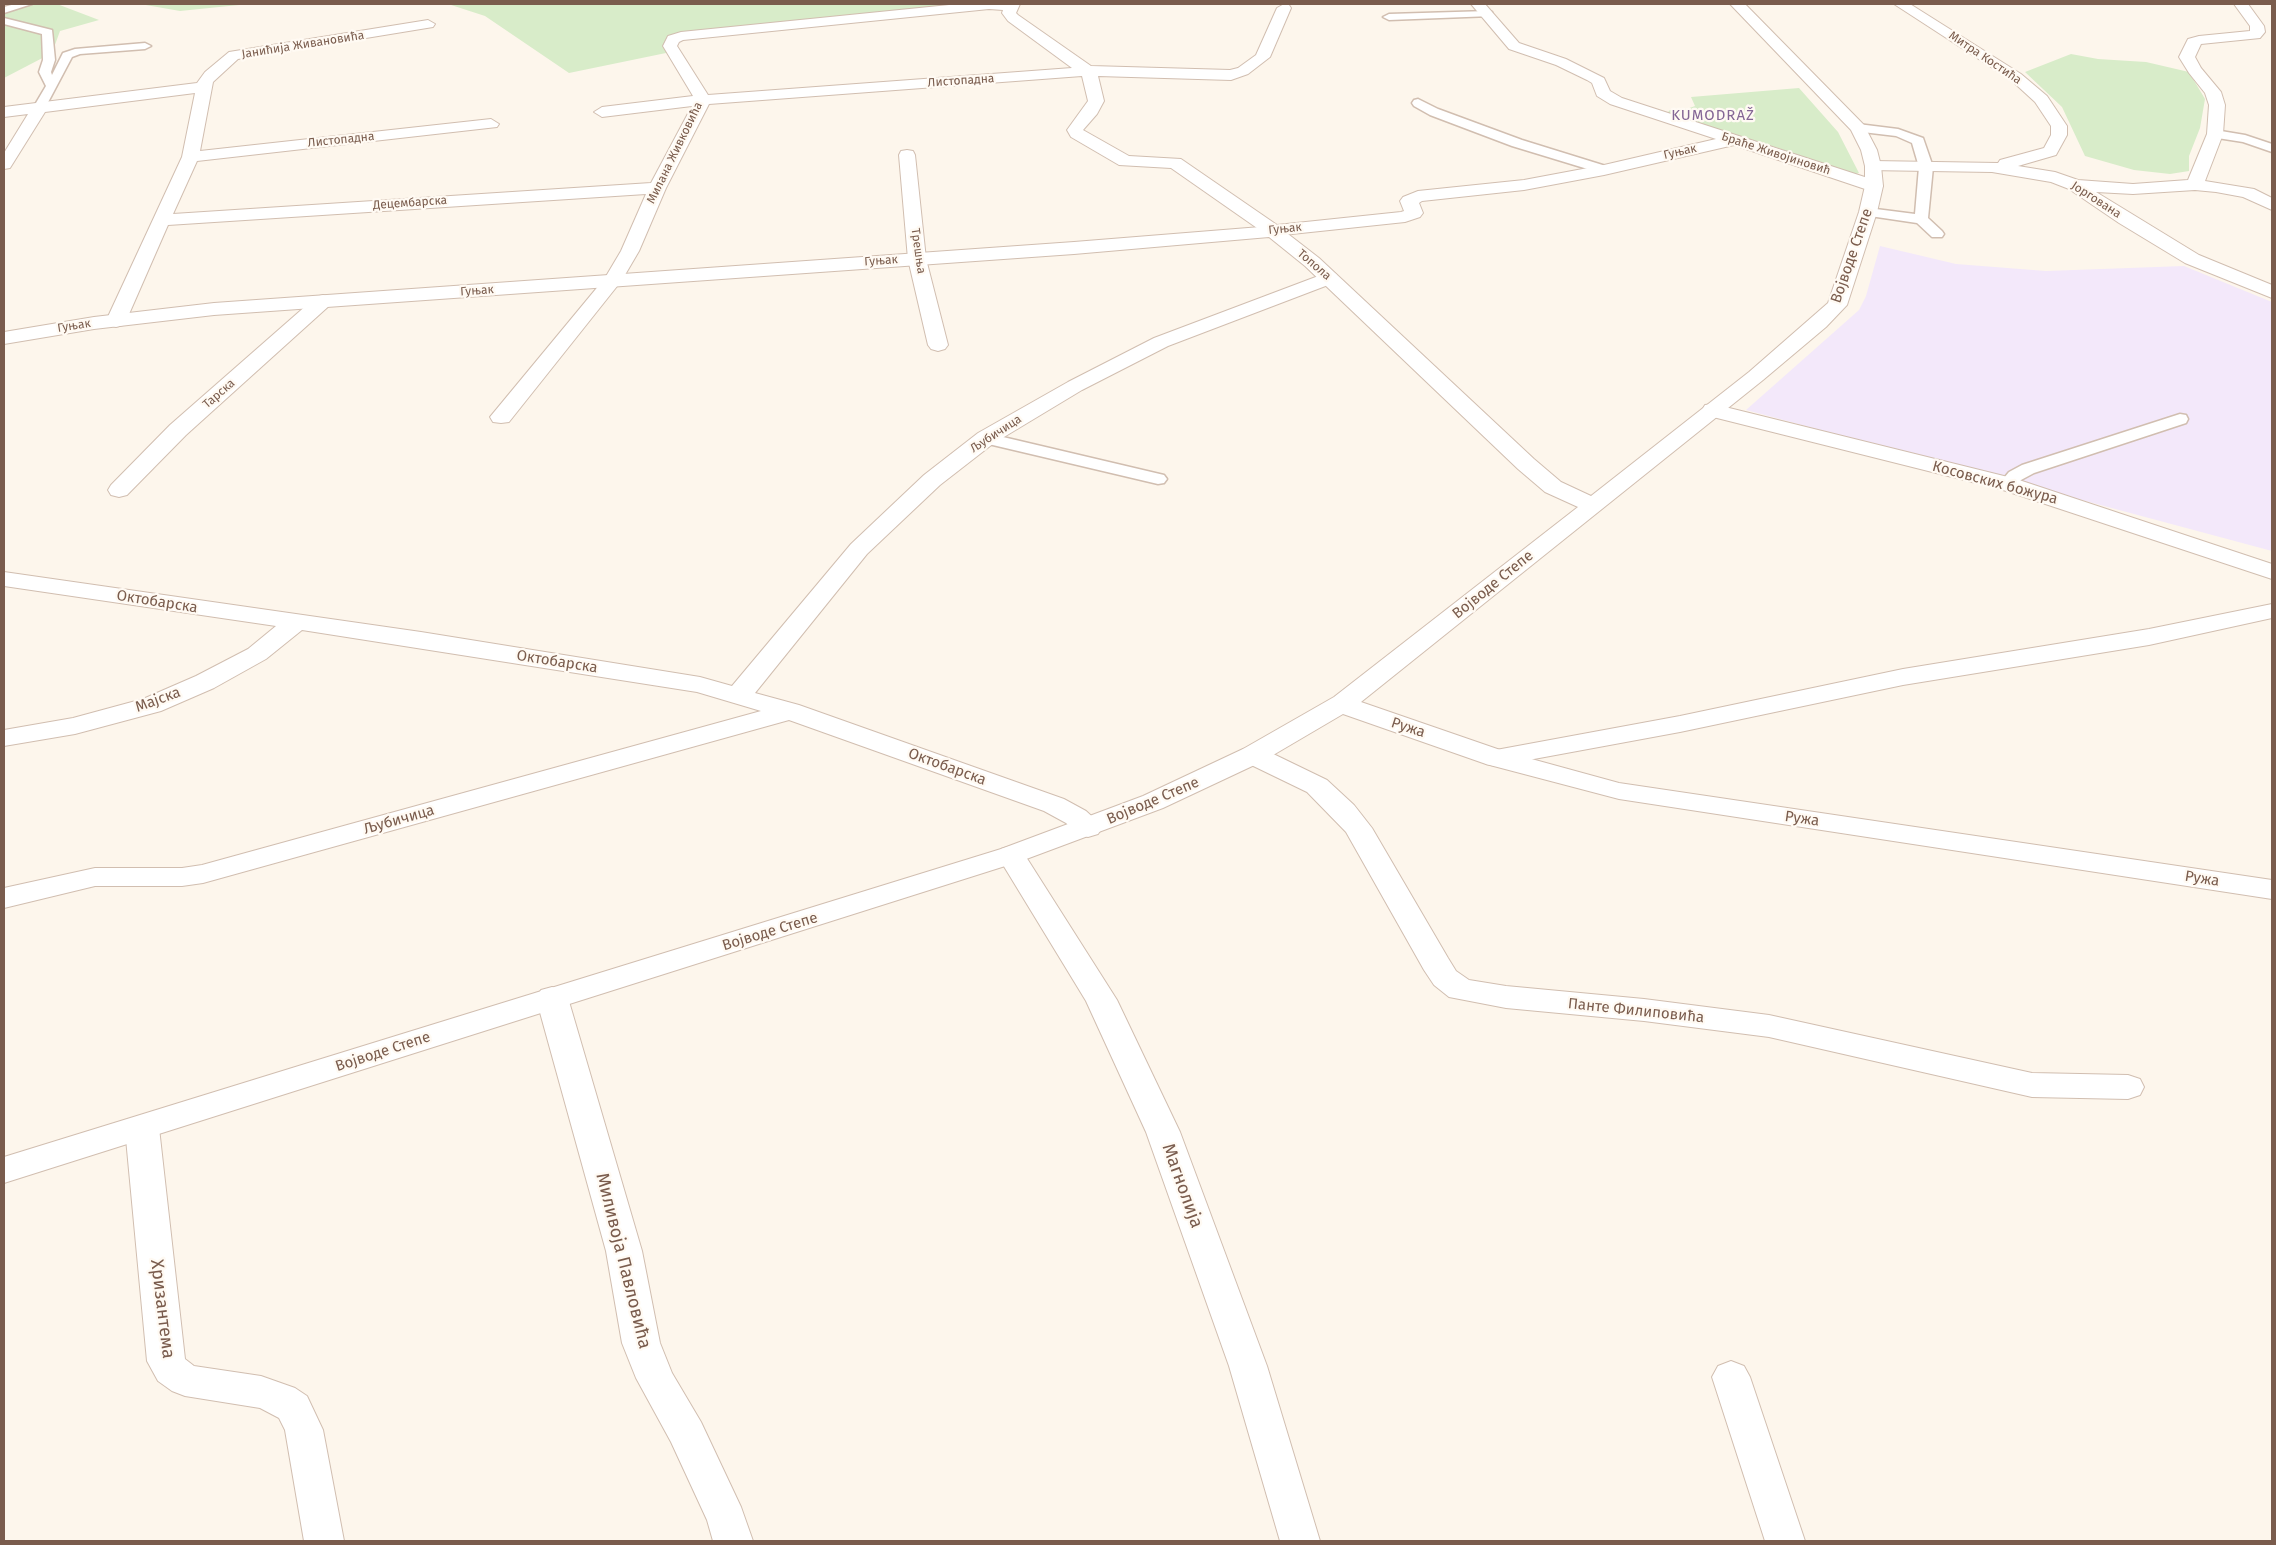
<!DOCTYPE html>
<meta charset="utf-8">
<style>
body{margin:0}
#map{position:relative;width:2276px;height:1545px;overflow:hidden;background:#fdf6ec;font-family:"Fira Sans",sans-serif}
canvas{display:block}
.frame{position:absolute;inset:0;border:5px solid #7a5c4d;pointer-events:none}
</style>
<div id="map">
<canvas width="2276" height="1545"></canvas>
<div class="frame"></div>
</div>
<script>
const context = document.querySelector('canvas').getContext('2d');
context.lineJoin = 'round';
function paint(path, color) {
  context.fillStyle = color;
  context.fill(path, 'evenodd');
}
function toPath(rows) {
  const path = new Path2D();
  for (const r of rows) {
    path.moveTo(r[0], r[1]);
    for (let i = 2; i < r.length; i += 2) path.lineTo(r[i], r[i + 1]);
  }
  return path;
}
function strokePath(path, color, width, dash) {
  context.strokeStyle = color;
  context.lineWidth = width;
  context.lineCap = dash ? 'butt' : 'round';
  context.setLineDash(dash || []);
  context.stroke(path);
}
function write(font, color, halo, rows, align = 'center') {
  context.font = font + ' "Fira Sans",sans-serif';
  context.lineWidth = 4.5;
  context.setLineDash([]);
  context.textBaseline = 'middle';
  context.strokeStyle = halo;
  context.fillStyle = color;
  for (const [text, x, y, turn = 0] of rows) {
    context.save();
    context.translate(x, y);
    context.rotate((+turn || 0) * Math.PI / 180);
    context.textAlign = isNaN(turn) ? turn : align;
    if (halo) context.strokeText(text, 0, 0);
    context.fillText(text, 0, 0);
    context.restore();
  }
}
const education = toPath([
 [1880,246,1956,264,2046,271,2184,266,2272,302,2272,551,1746,410,1859,310,1866,296]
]);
const green = toPath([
 [4,4,57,4,99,20,60,31,52,53,4,78],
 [140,4,236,4,239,5,180,11],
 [448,4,972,4,671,41,666,53,569,73,485,16],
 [2071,54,2098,59,2146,62,2189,72,2205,99,2200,128,2189,156,2189,171,2170,174,2134,170,2085,156,2062,107,2025,72],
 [1799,88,1838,132,1859,173,1853,175,1778,148,1667,113,1670,110,1684,110,1695,106,1691,97]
]);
const service = toPath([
 [15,4,32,4,4,13,4,7,15,4],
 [1488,11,1492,12,1492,16,1389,20,1383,17,1389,14,1488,11],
 [4,18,52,30,55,60,51,72,52,75,63,53,75,49,145,43,151,46,145,49,80,54,72,57,45,108,39,112,33,108,46,86,39,72,43,60,42,34,4,24,4,18],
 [1418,99,1438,109,1522,140,1609,167,1611,170,1604,174,1512,146,1430,115,1414,106,1412,103,1414,100,1418,99],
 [1858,124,1898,129,1923,138,1933,167,1928,218,1942,231,1944,234,1942,237,1932,237,1917,223,1863,215,1861,212,1863,209,1868,208,1915,214,1919,167,1912,143,1896,136,1854,131,1852,128,1854,125,1858,124],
 [2215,130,2245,135,2272,144,2272,152,2243,142,2211,137,2209,134,2215,130],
 [2180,414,2186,415,2188,419,2186,423,2034,473,2021,480,2014,488,2002,488,1999,484,2009,472,2022,465,2180,414],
 [986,433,1164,475,1167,479,1164,483,1158,484,980,442,978,438,980,434,986,433]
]);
const minor = toPath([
 [959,4,1020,4,1016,13,1018,15,1091,66,1230,70,1238,68,1256,55,1277,8,1284,4,1289,5,1291,8,1270,57,1248,74,1231,80,1098,76,1104,101,1097,114,1083,130,1129,156,1181,159,1277,225,1401,212,1404,211,1400,201,1403,197,1418,191,1524,180,1604,165,1716,139,1610,104,1597,96,1592,83,1587,80,1556,65,1509,49,1471,4,1485,4,1519,43,1566,59,1604,78,1610,91,1622,98,1880,182,1883,186,1880,190,1874,191,1868,190,1734,145,1604,175,1524,190,1422,201,1419,203,1423,213,1420,217,1405,222,1273,236,1267,235,1171,168,1119,165,1071,137,1067,130,1088,101,1082,76,709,104,666,188,639,251,622,280,509,422,501,423,493,422,490,417,605,278,621,251,646,194,168,225,126,321,123,325,116,327,109,325,106,321,182,157,195,93,45,112,10,168,4,169,4,153,28,114,4,117,4,107,197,83,205,72,229,52,428,20,435,24,433,27,238,59,213,82,200,151,491,119,499,124,497,127,197,161,173,214,651,183,692,106,602,117,594,112,602,107,693,96,663,46,668,36,681,32,959,4],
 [989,9,1003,10,1002,13,1008,21,1072,68,708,95,677,46,679,42,683,40,989,9],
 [1894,4,1910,4,2021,74,2047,96,2067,126,2067,135,2056,155,2018,166,2055,172,2078,180,2133,184,2188,180,2207,134,2209,105,2205,93,2189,73,2179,57,2188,39,2199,36,2250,31,2250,26,2234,4,2248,4,2264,26,2265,32,2260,38,2201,44,2195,57,2201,68,2221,92,2225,105,2223,134,2205,181,2254,189,2272,198,2272,210,2243,197,2216,192,2195,190,2133,194,2096,192,2199,255,2272,285,2272,298,2185,263,2119,223,2069,189,2051,182,1992,172,1867,170,1865,166,1867,162,1873,161,1998,163,2000,160,2044,148,2051,135,2051,126,2035,102,2011,80,1894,4],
 [907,150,913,151,915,155,926,259,948,345,945,349,938,351,931,349,928,345,908,259,899,155,901,151,907,150],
 [1329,272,1336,274,1338,278,1336,282,1168,346,1082,390,994,443,940,485,867,554,755,693,799,705,1064,799,1086,811,1098,822,1102,828,1098,834,1088,837,1078,834,1066,823,1044,811,789,720,203,883,182,886,95,886,4,908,4,888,95,868,182,868,202,865,761,711,697,692,302,630,266,659,214,688,161,711,75,734,4,746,4,730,73,718,143,699,196,676,248,649,276,626,4,586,4,572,421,632,700,677,732,686,851,544,924,475,978,433,1068,382,1154,338,1329,272],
 [323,295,330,297,333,301,330,305,186,435,127,495,119,497,111,495,108,490,111,485,170,425,316,297,323,295],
 [1713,404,2016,479,2272,564,2272,579,2000,489,1705,415,1702,410,1705,405,1713,404],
 [2272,604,2272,618,2149,645,1903,685,1680,732,1496,766,1486,764,1482,758,1486,752,1496,750,1680,716,1903,669,2149,629,2272,604],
 [1253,747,1263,749,1327,780,1354,805,1372,828,1448,958,1456,971,1469,980,1506,986,1644,999,1769,1015,2032,1073,2128,1075,2140,1079,2144,1087,2140,1095,2128,1099,2032,1097,1769,1037,1644,1021,1506,1008,1449,997,1434,985,1424,970,1346,832,1307,792,1243,761,1239,755,1243,749,1253,747],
 [1011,846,1021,849,1117,1000,1180,1132,1267,1366,1320,1541,1280,1541,1229,1366,1146,1132,1086,1001,997,855,1001,849,1011,846],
 [552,987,563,990,568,998,642,1251,660,1343,672,1373,701,1422,741,1507,753,1541,713,1541,707,1520,671,1442,636,1378,622,1343,606,1251,536,998,541,990,552,987],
 [142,1116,154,1119,159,1128,185,1359,194,1366,261,1376,295,1388,307,1396,323,1430,344,1541,304,1541,285,1430,279,1418,260,1408,185,1396,172,1391,158,1381,147,1361,125,1128,130,1119,142,1116],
 [1731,1361,1744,1366,1750,1377,1805,1541,1765,1541,1712,1377,1718,1366,1731,1361]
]);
const tertiary = toPath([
 [1730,4,1745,4,1864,125,1877,150,1881,166,1883,186,1877,212,1847,305,1826,327,1763,380,1361,702,1506,752,1619,783,2272,880,2272,899,1619,799,1486,764,1343,714,1263,761,1163,808,1021,861,4,1183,4,1157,1001,849,1143,796,1243,749,1334,697,1578,507,1545,492,1518,469,1305,266,1269,237,1074,254,214,315,94,329,4,344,4,332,94,317,214,303,1074,242,1273,226,1279,227,1319,258,1534,459,1561,482,1591,496,1749,372,1828,303,1859,212,1865,186,1865,166,1861,150,1851,130,1730,4]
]);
const farStreetnames = [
 ["Јанићија Живановића",303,45,-9],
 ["Митра Костића",1985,58,34],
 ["Листопадна",961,81,-4],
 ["Листопадна",341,140,-6],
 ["Гуњак",1680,152,-13],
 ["Милана Живковића",675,153,-64],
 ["Браће Живојиновић",1776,154,18],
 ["Јоргована",2096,200,33],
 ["Децембарска",410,203,-4],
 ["Гуњак",1285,229,-6],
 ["Трешња",918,251,82],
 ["Гуњак",881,261,-4],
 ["Топола",1314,265,41],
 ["Гуњак",477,291,-4],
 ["Гуњак",74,326,-9],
 ["Тарска",219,394,-41],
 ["Љубичица",996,434,-33]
];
const farQuarternames = [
 ["KUMODRAŽ",1713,116]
];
const streetNames = [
 ["Војводе Степе",1852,256,-71],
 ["Косовских божура",1995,483,15],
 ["Војводе Степе",1493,585,-39],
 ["Октобарска",157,602,9],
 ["Октобарска",557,662,9],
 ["Мајска",158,700,-20],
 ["Ружа",1408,728,18],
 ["Октобарска",947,767,20],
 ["Војводе Степе",1153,801,-23],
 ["Ружа",1802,819,8],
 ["Љубичица",399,820,-16],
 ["Ружа",2202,879,9],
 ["Војводе Степе",770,932,-17],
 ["Панте Филиповића",1636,1011,6],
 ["Војводе Степе",383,1052,-18]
];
const nearStreetnames = [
 ["Магнолија",1182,1186,70],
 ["Миливоја Павловића",623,1261,76],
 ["Хризантема",162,1309,83]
];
paint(education, '#f3e8fa');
paint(green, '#d8ecc9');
strokePath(service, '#d1beb0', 3);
strokePath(minor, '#d1beb0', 2);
strokePath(tertiary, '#d1beb0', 2);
paint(service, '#fff');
paint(minor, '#fff');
paint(tertiary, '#fff');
write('12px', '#7a5c4d', '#fffaf3', farStreetnames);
context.letterSpacing = '1px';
write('15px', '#846695', '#fffaf3', farQuarternames);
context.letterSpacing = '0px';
write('15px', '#7a5c4d', '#fffaf3', streetNames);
write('18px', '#7a5c4d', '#fffaf3', nearStreetnames);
</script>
